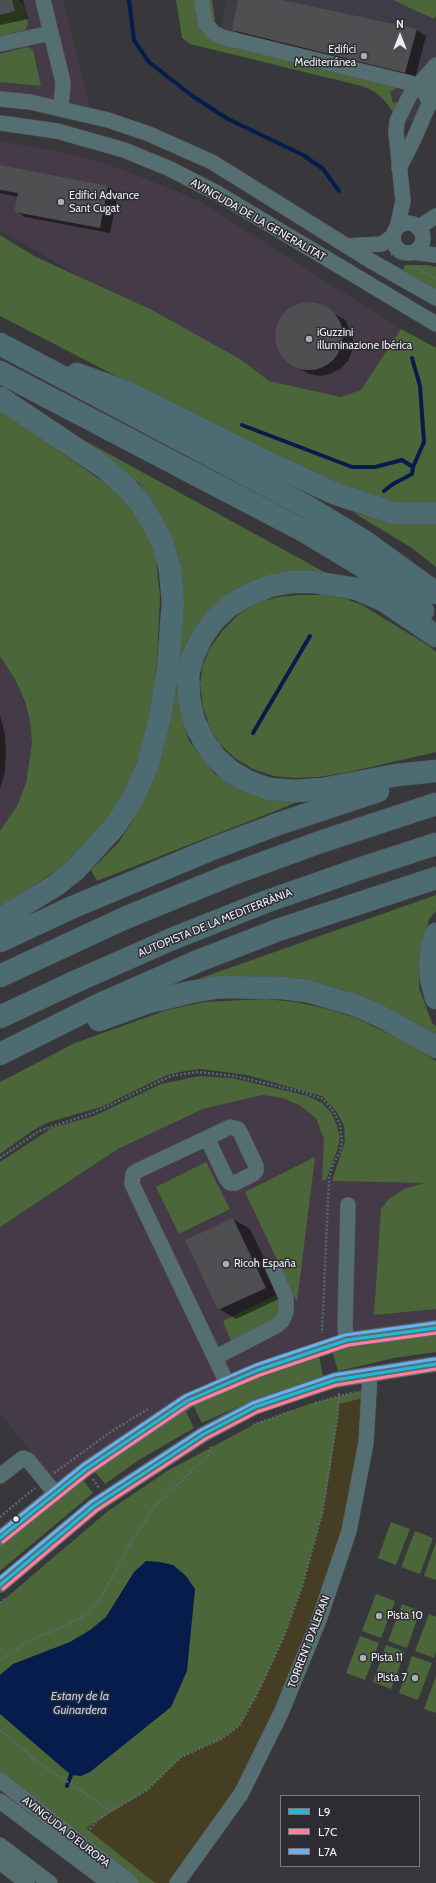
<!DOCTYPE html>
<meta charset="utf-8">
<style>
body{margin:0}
#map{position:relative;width:436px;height:1883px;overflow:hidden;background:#38383c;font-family:Cabin,sans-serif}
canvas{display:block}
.legend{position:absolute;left:280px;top:1795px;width:140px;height:72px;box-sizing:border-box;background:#2d2c33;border:1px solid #7a797f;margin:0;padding:5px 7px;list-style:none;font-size:12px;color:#ededf1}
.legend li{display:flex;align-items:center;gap:8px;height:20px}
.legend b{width:20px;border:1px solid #7a797f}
.north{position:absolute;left:380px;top:16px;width:40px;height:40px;-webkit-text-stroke:3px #2d2c33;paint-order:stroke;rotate:0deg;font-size:11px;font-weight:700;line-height:16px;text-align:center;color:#ededf1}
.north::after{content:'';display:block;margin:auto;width:14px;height:18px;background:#ededf1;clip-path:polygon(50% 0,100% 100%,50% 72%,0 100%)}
</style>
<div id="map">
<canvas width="436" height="1883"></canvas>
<ul class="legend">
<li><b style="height:5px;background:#20b9da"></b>L9</li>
<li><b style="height:5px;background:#ff8098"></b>L7C</li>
<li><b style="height:5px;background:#66b1f2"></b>L7A</li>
</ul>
<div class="north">N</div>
</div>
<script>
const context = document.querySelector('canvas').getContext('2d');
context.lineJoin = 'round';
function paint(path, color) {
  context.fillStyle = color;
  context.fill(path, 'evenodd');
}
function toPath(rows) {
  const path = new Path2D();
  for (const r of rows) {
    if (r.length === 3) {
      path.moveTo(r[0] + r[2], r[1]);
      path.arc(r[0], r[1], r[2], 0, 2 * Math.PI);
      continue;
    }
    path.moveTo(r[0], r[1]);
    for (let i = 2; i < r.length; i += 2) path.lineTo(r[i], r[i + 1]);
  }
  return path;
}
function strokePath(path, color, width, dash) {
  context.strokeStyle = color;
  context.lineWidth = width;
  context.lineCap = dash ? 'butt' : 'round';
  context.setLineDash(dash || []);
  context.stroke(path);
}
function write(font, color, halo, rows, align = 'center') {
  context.font = font + ' Cabin,sans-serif';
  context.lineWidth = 3;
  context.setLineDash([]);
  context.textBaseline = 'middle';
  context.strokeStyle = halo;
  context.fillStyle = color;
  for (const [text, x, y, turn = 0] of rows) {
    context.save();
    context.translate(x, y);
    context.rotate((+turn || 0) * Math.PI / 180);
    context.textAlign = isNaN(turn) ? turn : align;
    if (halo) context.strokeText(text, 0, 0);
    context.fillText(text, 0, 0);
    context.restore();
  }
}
const commercial = toPath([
 [0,0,63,0,92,116,0,99],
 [0,141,62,152,107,164,177,191,199,201,401,329,342,428,0,230],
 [0,656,19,688,30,721,32,743,26,782,17,806,0,831],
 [262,1095,282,1098,299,1105,316,1118,324,1139,322,1180,436,1183,436,1328,347,1340,187,1401,61,1488,0,1414,0,1227,118,1149,203,1109]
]);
const built = toPath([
 [226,0,436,0,436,106,426,128,395,115,386,102,375,92,362,86,280,67,219,41]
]);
const green = toPath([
 [12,0,18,0,24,5,28,24,25,30,0,36,0,15,15,11],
 [176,0,212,0,215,20,210,36,286,59,293,63,396,84,399,87,390,92,393,103,401,101,395,115,386,102,375,92,362,86,190,44,182,38],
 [393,0,436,0,436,16,434,19],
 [28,47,33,50,41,86,0,82,0,54],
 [0,235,36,257,152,310,240,359,269,381,341,397,361,390,401,329,436,348,436,506,412,505,364,495,217,428,0,316],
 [405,265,428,265,436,267,436,291,405,273,403,269],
 [0,410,105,483,114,490,137,516,155,552,160,596,157,660,152,700,145,739,128,787,116,808,86,844,66,864,0,907,0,831,17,806,26,783,32,743,30,721,25,702,16,681,0,656],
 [80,438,328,574,276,573,235,591,203,617,189,637,182,674,180,708,189,741,215,774,250,793,303,800,97,881,91,870,119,842,133,820,151,786,170,704,178,561,140,484],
 [354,513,377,518,436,520,436,567,412,548],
 [300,595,325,595,346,599,362,605,429,646,436,652,436,752,349,772,319,777,295,778,274,776,253,769,235,758,220,744,210,728,203,707,200,684,203,665,210,648,223,630,238,615,256,603,279,597],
 [436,895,436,911,429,919,420,954,419,988,432,1023,436,1026,436,1037,405,1017,342,989,310,981,253,976,198,979],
 [265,999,296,1002,327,1009,356,1018,407,1043,436,1061,436,1309,374,1315,381,1209,389,1199,404,1189,425,1183,332,1181,345,1141,344,1126,336,1111,322,1096,247,1075,201,1069,185,1071,167,1075,101,1107,49,1122,32,1131,0,1154,0,1082,75,1043,167,1010,205,1002],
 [199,1076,232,1078,308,1096,322,1103,331,1112,336,1123,340,1137,338,1148,326,1180,322,1180,324,1139,316,1118,299,1105,282,1098,262,1095,203,1109,118,1149,0,1227,0,1162,52,1128,94,1116,161,1084],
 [315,1157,297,1302,245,1192],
 [206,1162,230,1209,179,1234,156,1187],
 [278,1294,283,1306,274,1319,231,1341,223,1321],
 [436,1333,436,1352,394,1358,338,1371,332,1351,366,1342],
 [319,1355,323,1377,246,1403,202,1423,192,1403,229,1388],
 [368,1389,349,1531,177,1883,131,1883,0,1781,0,1603,108,1511,167,1471,255,1424,309,1404],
 [184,1408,194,1428,139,1460,105,1484,92,1468],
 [82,1479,93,1493,0,1571,0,1542],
 [391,1522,410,1529,396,1565,378,1558],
 [415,1531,433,1538,420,1574,401,1567],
 [436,1542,436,1580,424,1576],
 [376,1594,395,1601,381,1638,362,1631],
 [402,1604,420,1611,407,1648,388,1641],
 [429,1614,436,1617,436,1651,434,1658,415,1651],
 [360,1636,379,1643,365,1680,346,1673],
 [386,1645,405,1652,391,1689,373,1682],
 [412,1656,432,1663,418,1700,399,1693],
 [436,1676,436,1713,424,1709]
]);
const sand = toPath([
 [367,1397,349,1531,241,1794,177,1883,155,1883,86,1828,147,1790,181,1757,221,1739,239,1726,258,1692,284,1636,302,1586,322,1514,330,1470,339,1404]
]);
const water = toPath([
 [146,1561,160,1562,173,1565,186,1576,195,1589,187,1671,171,1707,90,1772,81,1776,71,1775,0,1714,0,1675,13,1664,70,1642,90,1630,106,1617,134,1572]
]);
const shadow = toPath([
 [0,0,23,0,28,19,0,25],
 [239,0,277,0,416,30,426,36,415,78,243,35,233,30],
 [0,166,108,187,118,193,110,233,25,217,16,211,18,197,0,193],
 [304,304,315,304,325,308,345,320,350,330,353,340,352,351,348,361,340,369,330,374,320,376,309,374,289,362,281,354,277,344,276,333,279,323,285,314,294,307],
 [0,715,5,734,6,751,5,771,0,789],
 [233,1219,250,1229,283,1297,236,1319,219,1309]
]);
const stream = toPath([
 [129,0,134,40,149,62,191,95,228,119,303,155,323,169,339,191],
 [242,425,352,467,375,467,402,460,413,467],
 [384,491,393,484,412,474,413,467,424,442,420,386,412,358],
 [253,733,310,636],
 [67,1786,71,1775]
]);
const building = toPath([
 [0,0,12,0,15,11,0,15],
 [238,0,282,0,417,29,405,73,232,30],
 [0,165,108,186,100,228,14,212,18,193,0,190],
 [309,336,34],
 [233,1218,266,1288,218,1310,185,1240]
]);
const path = toPath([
 [391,254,402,260],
 [415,267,436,279],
 [0,1158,39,1131,93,1113,171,1076,198,1072,234,1076,303,1092,323,1099,334,1112,340,1125,342,1140,340,1152,333,1164,329,1178,322,1333],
 [315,1403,355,1392],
 [253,1425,292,1411],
 [54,1473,109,1433,148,1409],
 [93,1479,99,1488],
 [0,1517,35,1488],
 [0,1603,6,1598],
 [0,1661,26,1642,67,1625,88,1613,102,1596,132,1541,155,1506,208,1455,211,1447],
 [0,1730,38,1762,111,1811],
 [87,1832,98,1820,111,1811,147,1790,181,1757,221,1739,239,1726,258,1692,284,1636,302,1587,322,1514,338,1413,339,1392]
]);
const minor = toPath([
 [43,0,51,33],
 [202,4,206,24,214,33,222,37,410,83,419,86,424,91,430,104],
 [0,44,51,33,63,82,61,109],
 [0,99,30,102,108,120,149,134,212,162,371,261,436,298],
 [0,123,57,131,124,150,168,168,217,193,436,324],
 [399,168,412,143,436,88,434,68],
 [408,238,15],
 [397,228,403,201,396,132,397,121,410,95,436,65],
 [418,228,436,216],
 [348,246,382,244,393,236],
 [413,252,436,255],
 [207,1138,226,1178,230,1183,235,1183,253,1174,256,1171,256,1166,241,1134,238,1129,230,1127,207,1138,137,1171,133,1174,132,1184,227,1383],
 [347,1340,345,1327,348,1205],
 [216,1357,276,1326,282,1321,286,1312,286,1297,273,1268],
 [0,1476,23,1458,28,1460,55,1493],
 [0,1538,86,1469,187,1401,258,1370,347,1340,436,1328],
 [0,1585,94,1506,204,1434,255,1407,335,1380,436,1364],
 [0,1780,131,1883],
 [0,1801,109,1883],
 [0,1845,50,1883],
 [0,1862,27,1883],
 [177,1883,241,1794,281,1713,319,1620,349,1531,366,1443,370,1374]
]);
const highway = toPath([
 [0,344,311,509,364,541,436,593],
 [0,372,304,531,362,566,423,611],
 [77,374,127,392,269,463,334,493,394,513,436,513],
 [0,398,105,468,127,488,142,505,162,541,170,569,173,602,168,668,160,718,148,764,134,797,115,826,75,870,56,885,0,919],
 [436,636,383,600,357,589,314,582,291,582,270,586,248,595,229,606,214,620,202,637,193,656,188,675,189,698,194,721,204,741,215,757,230,771,247,781,269,789,294,791,323,789,397,775,436,771],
 [436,934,431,951,430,964,431,979,436,998],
 [0,941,73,907,212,849,278,824,378,791],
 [0,976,125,918,230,875,320,842,436,804],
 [0,1017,79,980,172,939,265,902,359,869,436,844],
 [99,1020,149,1002,191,992,220,987,282,988,307,991,355,1005,380,1016,436,1047],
 [0,1054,98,1005,198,961,278,930,436,878]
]);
const bus1 = toPath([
 [0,1538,86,1469,187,1401,258,1370,347,1340,436,1328],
 [0,1585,94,1506,204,1434,255,1407,335,1380,436,1364]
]);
const bus2 = toPath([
 [3,1542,89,1473,189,1405,260,1375,348,1345,436,1333],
 [3,1589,97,1510,207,1438,257,1412,336,1385,436,1369]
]);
const bus3 = toPath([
 [0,1532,83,1465,185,1396,256,1365,345,1335,435,1323],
 [0,1578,91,1502,201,1430,253,1403,334,1375,435,1359]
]);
const markers = [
 [364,56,4,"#aeaeb2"],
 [61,202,4,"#aeaeb2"],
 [309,339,4,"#aeaeb2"],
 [226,1264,4,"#aeaeb2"],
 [16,1519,3.5,"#ededf1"],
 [379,1616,4,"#aeaeb2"],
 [363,1658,4,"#aeaeb2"],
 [415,1678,4,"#aeaeb2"]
];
const poiNames = [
 ["Edifici",356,50,"right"],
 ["Mediterránea",356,63,"right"],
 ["Edifici Advance",69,196],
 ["Sant Cugat",69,209],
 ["iGuzzini",317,333],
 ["illuminazione Ibérica",317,346],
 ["Ricoh España",234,1264],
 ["Pista 10",387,1616],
 ["Pista 11",371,1658],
 ["Pista 7",407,1678,"right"]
];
const streetNames = [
 ["AVINGUDA DE LA GENERALITAT",258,220,30],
 ["AUTOPISTA DE LA MEDITERRÀNIA",215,923,-22],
 ["TORRENT D'ALERAN",309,1642,-69],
 ["AVINGUDA D'EUROPA",66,1832,38]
];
const waterNames = [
 ["Estany de la",80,1696],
 ["Guinardera",80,1710]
];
paint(commercial, '#453a47');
paint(built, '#3d3c47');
paint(green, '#4b6638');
paint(sand, '#453e23');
paint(water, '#051c4c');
paint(shadow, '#0007');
strokePath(stream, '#051c4c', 4);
paint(building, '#4f4e51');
strokePath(minor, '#565658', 16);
strokePath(highway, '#565658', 23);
strokePath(path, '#59696d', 2.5, [2, 2]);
strokePath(minor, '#556e72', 15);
strokePath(highway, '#4c6c72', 22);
strokePath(bus1, '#20b9da', 3);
strokePath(bus2, '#ff8098', 3);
strokePath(bus3, '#66b1f2', 3);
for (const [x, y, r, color] of markers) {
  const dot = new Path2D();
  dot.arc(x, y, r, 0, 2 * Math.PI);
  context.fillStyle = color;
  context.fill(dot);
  strokePath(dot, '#2d2c33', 1.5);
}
write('11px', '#ededf1', '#2d2c33', poiNames, 'left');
write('11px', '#ededf1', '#2d2c33', streetNames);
write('italic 12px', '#b6cff8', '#2d2c33', waterNames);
</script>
